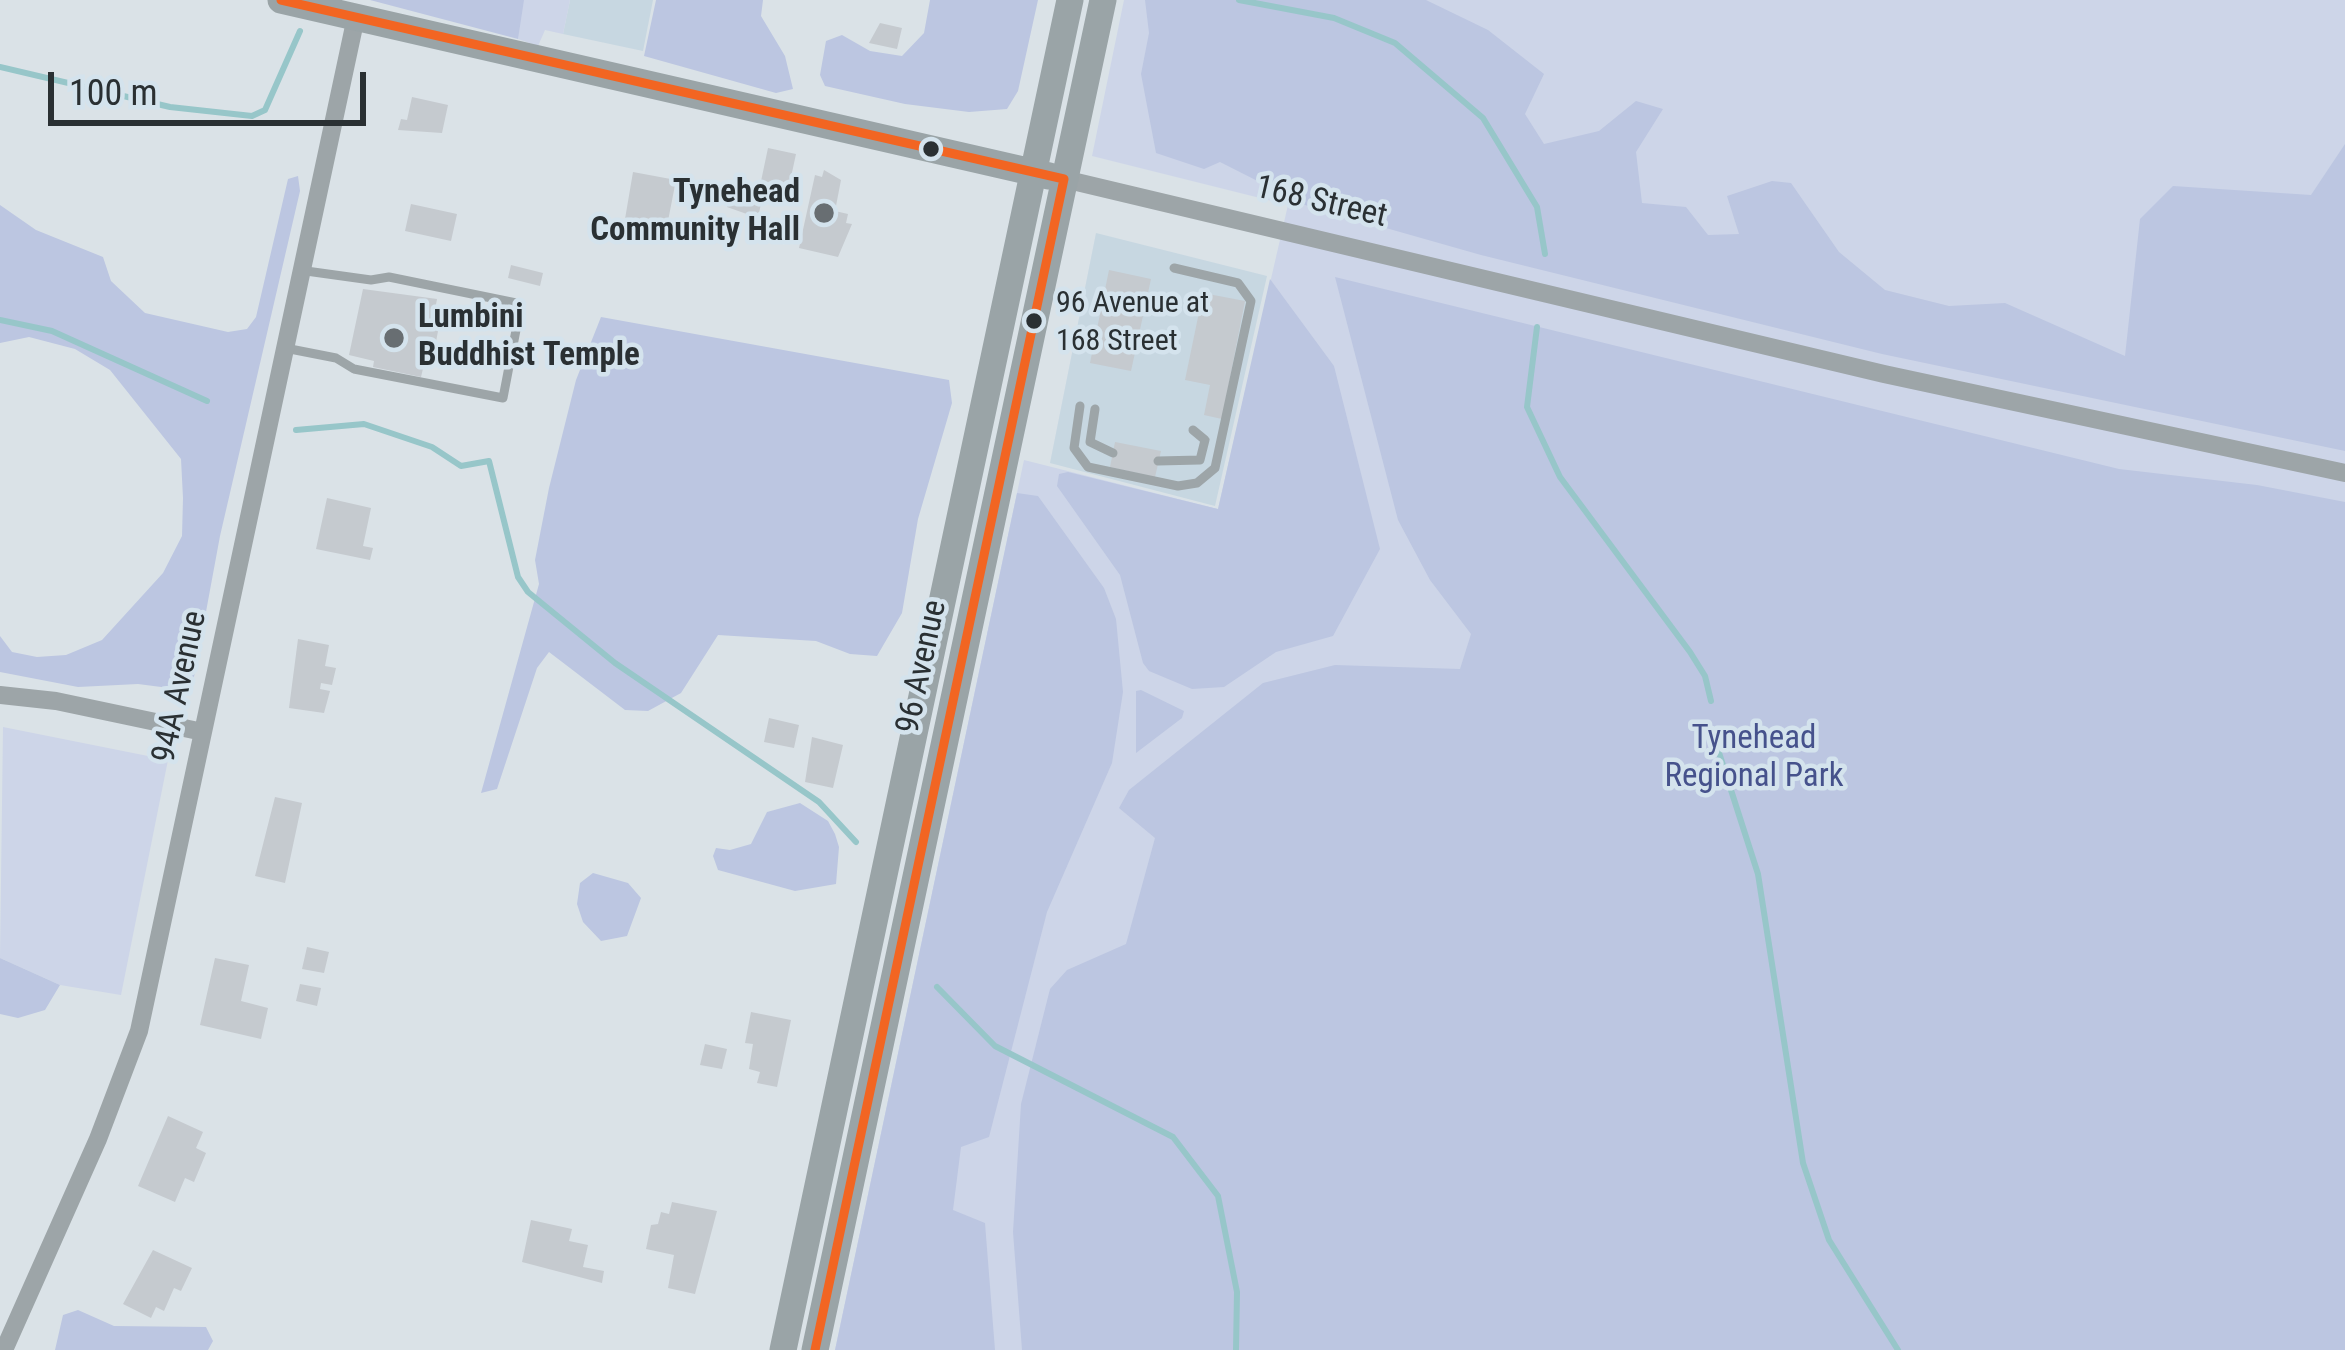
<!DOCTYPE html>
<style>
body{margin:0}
#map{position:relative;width:2345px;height:1350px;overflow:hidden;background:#dae2e7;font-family:"Roboto Condensed",sans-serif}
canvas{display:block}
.scale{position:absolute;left:48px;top:72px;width:318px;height:54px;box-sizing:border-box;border:6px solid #2a3033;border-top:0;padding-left:15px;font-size:36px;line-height:42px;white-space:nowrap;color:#2a3033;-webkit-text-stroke:9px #d4e3ed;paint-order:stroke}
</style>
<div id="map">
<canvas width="2345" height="1350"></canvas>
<div class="scale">100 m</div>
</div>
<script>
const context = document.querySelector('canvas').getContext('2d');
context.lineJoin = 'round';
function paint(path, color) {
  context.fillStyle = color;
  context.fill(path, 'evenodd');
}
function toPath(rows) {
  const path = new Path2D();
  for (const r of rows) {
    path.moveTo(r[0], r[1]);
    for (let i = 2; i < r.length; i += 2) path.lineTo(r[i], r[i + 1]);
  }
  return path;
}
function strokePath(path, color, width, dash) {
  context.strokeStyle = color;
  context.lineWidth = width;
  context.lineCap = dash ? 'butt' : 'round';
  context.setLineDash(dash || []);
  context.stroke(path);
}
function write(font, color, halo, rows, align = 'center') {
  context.font = font + ' "Roboto Condensed",sans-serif';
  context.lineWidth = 9;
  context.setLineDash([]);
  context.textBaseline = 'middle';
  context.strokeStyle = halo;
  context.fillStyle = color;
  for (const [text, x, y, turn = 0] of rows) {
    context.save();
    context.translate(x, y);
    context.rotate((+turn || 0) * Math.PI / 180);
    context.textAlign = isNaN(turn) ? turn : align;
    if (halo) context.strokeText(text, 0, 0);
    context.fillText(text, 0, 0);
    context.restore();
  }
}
const built = toPath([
 [570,0,653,0,643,51,563,34],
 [1096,233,1267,276,1215,506,1050,463]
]);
const green = toPath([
 [410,0,570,0,563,34,545,30,538,46,518,39,519,24],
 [1124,0,2345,0,2345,1350,835,1350,1024,460,1218,509,1288,205,1092,156],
 [3,727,168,760,121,995,60,985,0,958]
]);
const forest = toPath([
 [370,0,524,0,518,39],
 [656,0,763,0,761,16,785,56,793,89,776,93,644,56],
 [930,0,1038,0,1018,91,1007,109,969,112,905,104,825,86,820,75,826,41,842,35,870,51,902,56,924,33],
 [1145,0,1426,0,1488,30,1544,74,1525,114,1544,144,1599,131,1636,101,1663,109,1636,152,1642,203,1686,207,1708,235,1739,234,1727,196,1772,181,1791,183,1839,252,1885,290,1949,306,2005,303,2125,356,2140,219,2173,186,2311,195,2345,144,2345,451,1882,354,1481,255,1305,205,1220,162,1204,169,1156,153,1141,74,1149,33],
 [298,176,300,191,220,536,193,682,169,688,138,684,78,687,0,672,0,636,12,652,37,657,66,655,102,640,163,573,182,536,183,498,181,459,110,370,75,349,29,337,0,343,0,205,36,230,103,257,111,281,145,313,228,332,247,329,256,317,288,179],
 [1335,277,2119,469,2257,485,2345,502,2345,1350,1022,1350,1013,1232,1021,1104,1050,989,1067,970,1126,944,1155,838,1119,808,1129,790,1263,683,1335,665,1460,669,1471,634,1430,580,1398,520],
 [1270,279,1334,366,1380,549,1333,636,1276,652,1224,687,1192,689,1149,671,1143,663,1120,575,1057,486,1059,474,1068,472,1218,509],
 [601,317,949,380,952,403,918,519,902,613,877,656,850,654,816,641,718,635,681,693,648,711,625,710,549,652,537,668,497,789,481,793,539,584,535,560,549,488,576,380],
 [1017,493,1038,496,1104,588,1116,619,1123,692,1112,763,1047,912,989,1137,961,1147,953,1210,985,1223,995,1350,835,1350],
 [1141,690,1184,711,1182,718,1136,753,1136,691],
 [800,803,828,821,835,834,839,847,836,884,795,891,718,870,713,856,716,848,730,850,751,844,767,812],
 [593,873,628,883,641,898,627,936,601,941,583,922,577,904,580,883],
 [0,958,60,985,45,1010,18,1018,0,1014],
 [78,1310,114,1326,206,1327,213,1341,208,1350,55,1350,63,1315]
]);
const stream = toPath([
 [1239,0,1334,18,1395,43,1483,118,1537,207,1545,254],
 [0,67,170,107,252,116,265,110,300,31],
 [0,320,52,331,207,401],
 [1537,327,1527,407,1560,477,1690,652,1705,676,1711,701],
 [296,430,364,424,432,447,461,466,489,461,518,577,528,592,615,663,819,802,856,842],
 [1712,731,1758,874,1803,1163,1829,1240,1898,1350],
 [937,987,995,1046,1173,1137,1218,1196,1237,1292,1236,1350]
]);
const building = toPath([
 [880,23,902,28,897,49,869,43],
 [412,97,448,105,442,133,398,130,401,119,407,120],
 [768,148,796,154,788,191,760,186],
 [824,170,841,180,835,211,848,214,846,223,852,224,838,257,799,248,815,175,822,177],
 [633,172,676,180,667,226,625,219],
 [732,183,764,189,758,218,727,207],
 [411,204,457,214,451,241,405,231],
 [511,265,543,273,540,286,508,278],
 [1109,270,1151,279,1131,371,1090,363],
 [363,289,437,299,434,315,440,321,433,357,426,356,421,377,373,367,374,361,349,355],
 [1203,293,1245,301,1222,419,1204,415,1210,385,1185,380],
 [1115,442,1161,451,1155,477,1110,467],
 [327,498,371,508,363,546,373,548,370,560,316,549],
 [298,639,329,645,325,666,336,668,332,685,321,683,320,689,330,691,324,713,289,708],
 [769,718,799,725,794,748,764,742],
 [812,737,843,745,833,788,805,782],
 [275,797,302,803,285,883,255,876],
 [307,947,329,952,324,973,302,969],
 [215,958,249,965,241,1001,268,1008,261,1039,200,1025],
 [300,984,321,988,317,1006,296,1001],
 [751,1012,791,1020,777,1087,757,1083,760,1072,749,1069,753,1044,745,1043],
 [705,1044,727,1049,722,1069,700,1065],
 [168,1116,203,1132,196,1148,206,1153,194,1182,185,1178,175,1202,138,1186],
 [672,1202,717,1211,695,1294,668,1288,674,1255,646,1249,651,1225,658,1224,661,1212,669,1214],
 [531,1220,572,1229,569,1241,588,1245,583,1267,604,1271,602,1283,522,1262],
 [153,1250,192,1268,181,1291,174,1288,164,1311,156,1307,151,1318,123,1304]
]);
const service = toPath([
 [285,348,336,358,354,369,503,398,521,304,389,277,371,280,299,270],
 [1080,406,1074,448,1088,467,1178,486,1197,483,1215,468,1251,301,1238,283,1174,268],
 [1095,409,1090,442,1113,453],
 [1158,461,1200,460,1205,440,1193,430]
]);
const minor = toPath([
 [1064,179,1884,374,2345,473],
 [0,695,56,701,203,732],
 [4,1350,98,1139,139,1031,356,17]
]);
const secondary = toPath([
 [281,0,1049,176],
 [783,1350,1070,0],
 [815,1350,1103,0]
]);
const bus1 = toPath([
 [281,0,1064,179,815,1350]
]);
const markers = [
 [931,149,10,"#2a3033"],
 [824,213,12,"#686e72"],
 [1034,321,10,"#2a3033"],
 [394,338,12,"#686e72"]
];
const busNames = [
 ["96 Avenue at",1056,304],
 ["168 Street",1056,342]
];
const poiNames = [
 ["Tynehead",800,194],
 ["Community Hall",800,232],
 ["Lumbini",418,319,"left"],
 ["Buddhist Temple",418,357,"left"]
];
const streetNames = [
 ["168 Street",1321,203,13],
 ["96 Avenue",923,667,-78],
 ["94A Avenue",181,687,-78]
];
const parkNames = [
 ["Tynehead",1754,740],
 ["Regional Park",1754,778]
];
paint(built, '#c7d7e1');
paint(green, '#cdd5e8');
paint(forest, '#bcc6e1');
strokePath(stream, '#97c6c9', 6);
paint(building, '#c5cacf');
strokePath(service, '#9da5a8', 9);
strokePath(minor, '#9da5a8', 18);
strokePath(secondary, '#9aa4a7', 27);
strokePath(bus1, '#f26522', 9);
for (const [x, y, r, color] of markers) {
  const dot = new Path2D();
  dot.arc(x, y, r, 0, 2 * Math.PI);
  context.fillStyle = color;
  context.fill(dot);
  strokePath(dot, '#d4e3ed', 4.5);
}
write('30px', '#2a3033', '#d4e3ed', busNames, 'left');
write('bold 33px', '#2a3033', '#d4e3ed', poiNames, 'right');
write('33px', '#2a3033', '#d4e3ed', streetNames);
write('33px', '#46528c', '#d4e3ed', parkNames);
</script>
